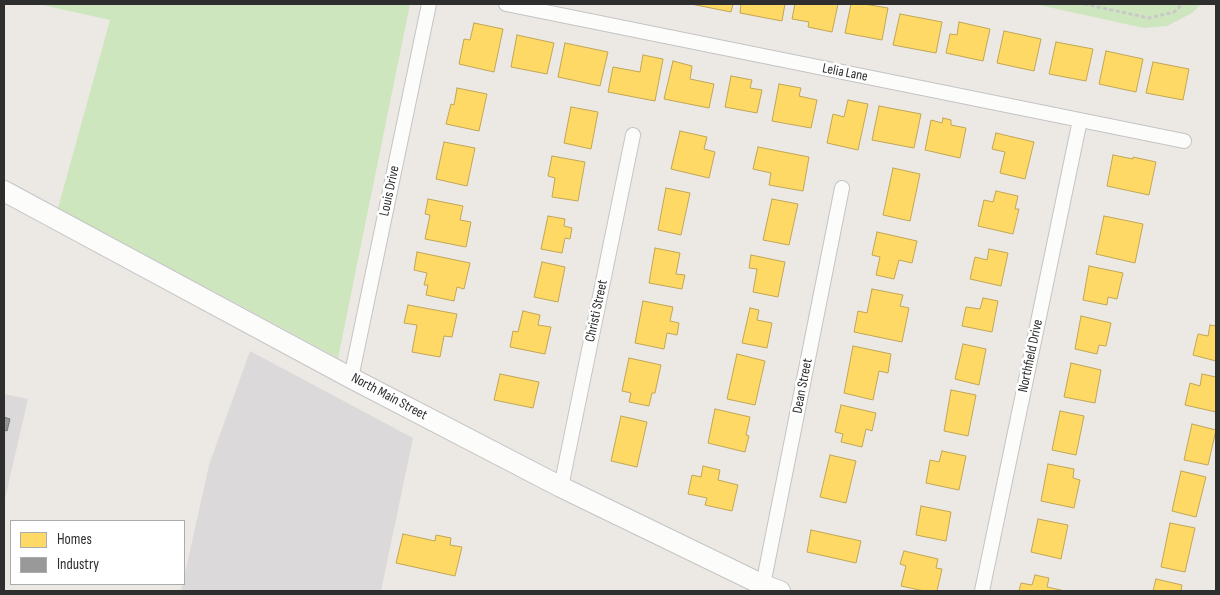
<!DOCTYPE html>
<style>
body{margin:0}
#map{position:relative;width:1220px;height:595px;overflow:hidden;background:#ece8e4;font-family:"Sofia Sans Condensed",sans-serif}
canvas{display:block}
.frame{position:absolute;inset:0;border:5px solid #2e2e2e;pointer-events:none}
.legend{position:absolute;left:10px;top:520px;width:175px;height:65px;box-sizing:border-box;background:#fff;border:1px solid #ababab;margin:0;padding:6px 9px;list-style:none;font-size:15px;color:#2e2e2e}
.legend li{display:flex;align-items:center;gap:10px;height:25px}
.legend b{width:25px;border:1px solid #ababab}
</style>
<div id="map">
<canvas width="1220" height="595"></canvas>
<div class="frame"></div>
<ul class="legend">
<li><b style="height:14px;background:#ffd966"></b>Homes</li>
<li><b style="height:14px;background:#999"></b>Industry</li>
</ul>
</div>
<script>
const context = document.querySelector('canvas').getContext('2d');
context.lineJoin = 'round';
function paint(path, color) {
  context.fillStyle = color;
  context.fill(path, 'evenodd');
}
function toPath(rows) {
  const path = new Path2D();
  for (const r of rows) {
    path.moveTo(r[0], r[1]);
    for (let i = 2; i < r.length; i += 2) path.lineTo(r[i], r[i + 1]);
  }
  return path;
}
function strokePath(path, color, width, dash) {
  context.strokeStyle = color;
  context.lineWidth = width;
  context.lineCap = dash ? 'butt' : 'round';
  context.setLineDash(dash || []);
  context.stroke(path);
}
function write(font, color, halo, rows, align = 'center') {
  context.font = font + ' "Sofia Sans Condensed",sans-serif';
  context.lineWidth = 5;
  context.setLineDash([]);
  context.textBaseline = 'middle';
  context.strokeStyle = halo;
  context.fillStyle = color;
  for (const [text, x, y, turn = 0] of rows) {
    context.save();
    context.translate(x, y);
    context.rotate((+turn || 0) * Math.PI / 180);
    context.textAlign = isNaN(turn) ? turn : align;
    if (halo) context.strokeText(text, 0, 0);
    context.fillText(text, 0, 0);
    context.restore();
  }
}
const industrial = toPath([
 [250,351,413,438,381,591,181,591,209,465],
 [4,394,28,399,4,503]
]);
const green = toPath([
 [38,4,410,4,338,358,58,208,110,20],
 [1034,4,1201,4,1192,13,1167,26,1144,28]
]);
const homes = toPath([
 [691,4,733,4,731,12,691,4],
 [741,4,785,4,782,21,740,13,741,4],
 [795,4,838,4,832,32,808,27,809,22,792,19,795,4],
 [851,4,864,4,888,8,882,40,845,33,851,4],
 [900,14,942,22,936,53,893,45,900,14],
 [959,22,990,29,983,61,946,53,950,34,957,35,959,22],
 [474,23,503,29,494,72,459,64,464,39,470,40,474,23],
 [1004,31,1041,39,1034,71,997,63,1004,31],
 [517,35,554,43,547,74,511,67,517,35],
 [1056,42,1093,49,1086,81,1049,74,1056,42],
 [565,43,608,52,600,86,558,77,565,43],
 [1106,51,1143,59,1136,92,1099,84,1106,51],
 [643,55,663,59,655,101,608,92,613,67,640,72,643,55],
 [673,61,692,66,690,79,714,84,709,108,664,99,673,61],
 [1153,62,1189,69,1183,100,1146,93,1153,62],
 [731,76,752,80,750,88,762,90,757,113,725,107,731,76],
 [779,84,801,88,799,96,817,100,811,128,772,121,779,84],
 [457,88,487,94,479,131,446,124,451,104,454,105,457,88],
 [848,100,868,104,858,150,827,143,833,114,844,117,848,100],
 [879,106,921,114,914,148,872,140,879,106],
 [571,107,598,112,591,149,564,143,571,107],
 [943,118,951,120,951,125,966,128,960,158,925,150,931,120,942,123,943,118],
 [680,131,707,137,704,149,715,152,709,178,671,169,680,131],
 [996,133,1034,142,1025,179,1000,173,1005,152,992,149,996,133],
 [444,142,475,148,467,186,436,179,444,142],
 [758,147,809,157,803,191,769,185,771,173,753,169,758,147],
 [1113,155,1133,159,1133,157,1156,162,1149,195,1107,186,1113,155],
 [552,156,585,162,578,201,552,197,555,178,548,176,552,156],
 [893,168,920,174,910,221,883,215,893,168],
 [666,188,690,193,681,235,658,230,666,188],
 [996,191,1018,196,1015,209,1019,209,1013,234,978,226,984,200,993,202,996,191],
 [428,199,463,206,460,220,471,222,466,247,425,239,430,215,425,214,428,199],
 [772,199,798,204,789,245,763,240,772,199],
 [548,216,565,219,564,226,572,228,570,239,565,238,562,253,541,249,548,216],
 [1104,216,1143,224,1135,263,1096,254,1104,216],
 [877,232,917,241,912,263,899,260,894,279,876,275,880,257,872,255,877,232],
 [655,248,680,253,676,274,685,275,682,289,649,283,655,248],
 [989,249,1008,253,1001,286,970,279,975,257,987,260,989,249],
 [417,252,470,263,464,289,457,287,454,301,426,295,428,285,424,285,427,273,414,270,417,252],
 [751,255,785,262,778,297,753,292,757,269,749,268,751,255],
 [542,262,565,267,558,302,534,297,542,262],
 [1089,266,1123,273,1117,299,1108,297,1107,305,1083,300,1089,266],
 [872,289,903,295,900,306,909,308,902,342,854,332,858,311,867,313,872,289],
 [983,298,998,301,992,332,962,326,966,307,980,309,983,298],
 [643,301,673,307,670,321,679,323,677,335,667,333,664,349,635,343,643,301],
 [408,305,457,314,452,337,444,336,440,357,412,352,417,325,404,323,408,305],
 [750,308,759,310,757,320,772,323,767,348,742,343,750,308],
 [523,311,540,315,538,325,551,327,545,354,510,347,513,331,518,332,523,311],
 [1081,316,1111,323,1106,346,1099,345,1097,354,1075,349,1081,316],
 [1210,325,1216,326,1216,361,1193,355,1198,334,1208,336,1210,325],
 [963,344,986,349,979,385,955,379,963,344],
 [853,346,891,354,888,373,879,371,873,400,844,393,853,346],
 [737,354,765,361,755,405,727,399,737,354],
 [629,358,661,365,655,393,652,393,649,406,629,402,631,393,622,391,629,358],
 [1071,363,1101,370,1095,403,1064,397,1071,363],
 [500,374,539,382,533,408,494,400,500,374],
 [1202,374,1216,377,1216,412,1185,405,1190,383,1200,386,1202,374],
 [951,390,976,395,968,436,944,431,951,390],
 [841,405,876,413,872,431,866,429,862,447,841,442,843,434,835,432,841,405],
 [715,409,750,417,746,435,749,436,745,452,708,443,715,409],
 [1060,411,1084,416,1076,455,1052,450,1060,411],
 [621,416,647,422,637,467,611,461,621,416],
 [1192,424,1216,430,1208,465,1184,460,1192,424],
 [942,451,966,456,959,490,926,483,930,460,939,462,942,451],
 [830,455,856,461,846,503,820,497,830,455],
 [1048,464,1074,469,1073,478,1080,480,1074,508,1041,501,1048,464],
 [703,466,720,470,718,480,738,485,732,511,705,505,707,498,688,494,692,475,701,477,703,466],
 [1181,471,1206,477,1196,517,1172,511,1181,471],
 [921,506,951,512,946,541,916,535,921,506],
 [1038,519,1068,525,1061,559,1031,552,1038,519],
 [1170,523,1195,528,1185,572,1161,567,1170,523],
 [811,530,861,541,856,563,807,552,811,530],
 [403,534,435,541,436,535,451,538,450,545,462,547,455,576,396,563,403,534],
 [904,551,938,559,936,568,942,569,937,591,924,591,901,586,906,566,900,564,904,551],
 [1035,575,1049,578,1047,587,1065,591,1019,591,1021,583,1032,585,1035,575],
 [1156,579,1182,585,1181,591,1153,591,1156,579]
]);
const industry = toPath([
 [4,417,10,419,7,431,4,430,4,417]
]);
const path = toPath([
 [1084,4,1149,18,1174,12,1183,4]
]);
const street = toPath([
 [506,4,1184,141],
 [351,378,429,4],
 [561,487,633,135],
 [763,585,842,188],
 [982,591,1080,120]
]);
const secondary = toPath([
 [4,191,351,378,561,487,763,585,780,591]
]);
const streetNames = [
 ["Lelia Lane",845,73,11],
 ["Louis Drive",390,191,-78],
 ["Christi Street",597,311,-78],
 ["Northfield Drive",1031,356,-78],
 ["Dean Street",803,386,-79],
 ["North Main Street",389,397,28]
];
paint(industrial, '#dcd9db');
paint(green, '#cee6be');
paint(homes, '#ffd966');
strokePath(homes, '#c0a655', 1);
paint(industry, '#999');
strokePath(industry, '#797979', 1);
strokePath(street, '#c5c4c5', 16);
strokePath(secondary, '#c5c4c5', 22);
strokePath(path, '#c9c9c8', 3, [4, 2.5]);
strokePath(street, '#fcfcfb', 14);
strokePath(secondary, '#fcfcfb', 20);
write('14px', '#2e2e2e', '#fff', streetNames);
</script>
